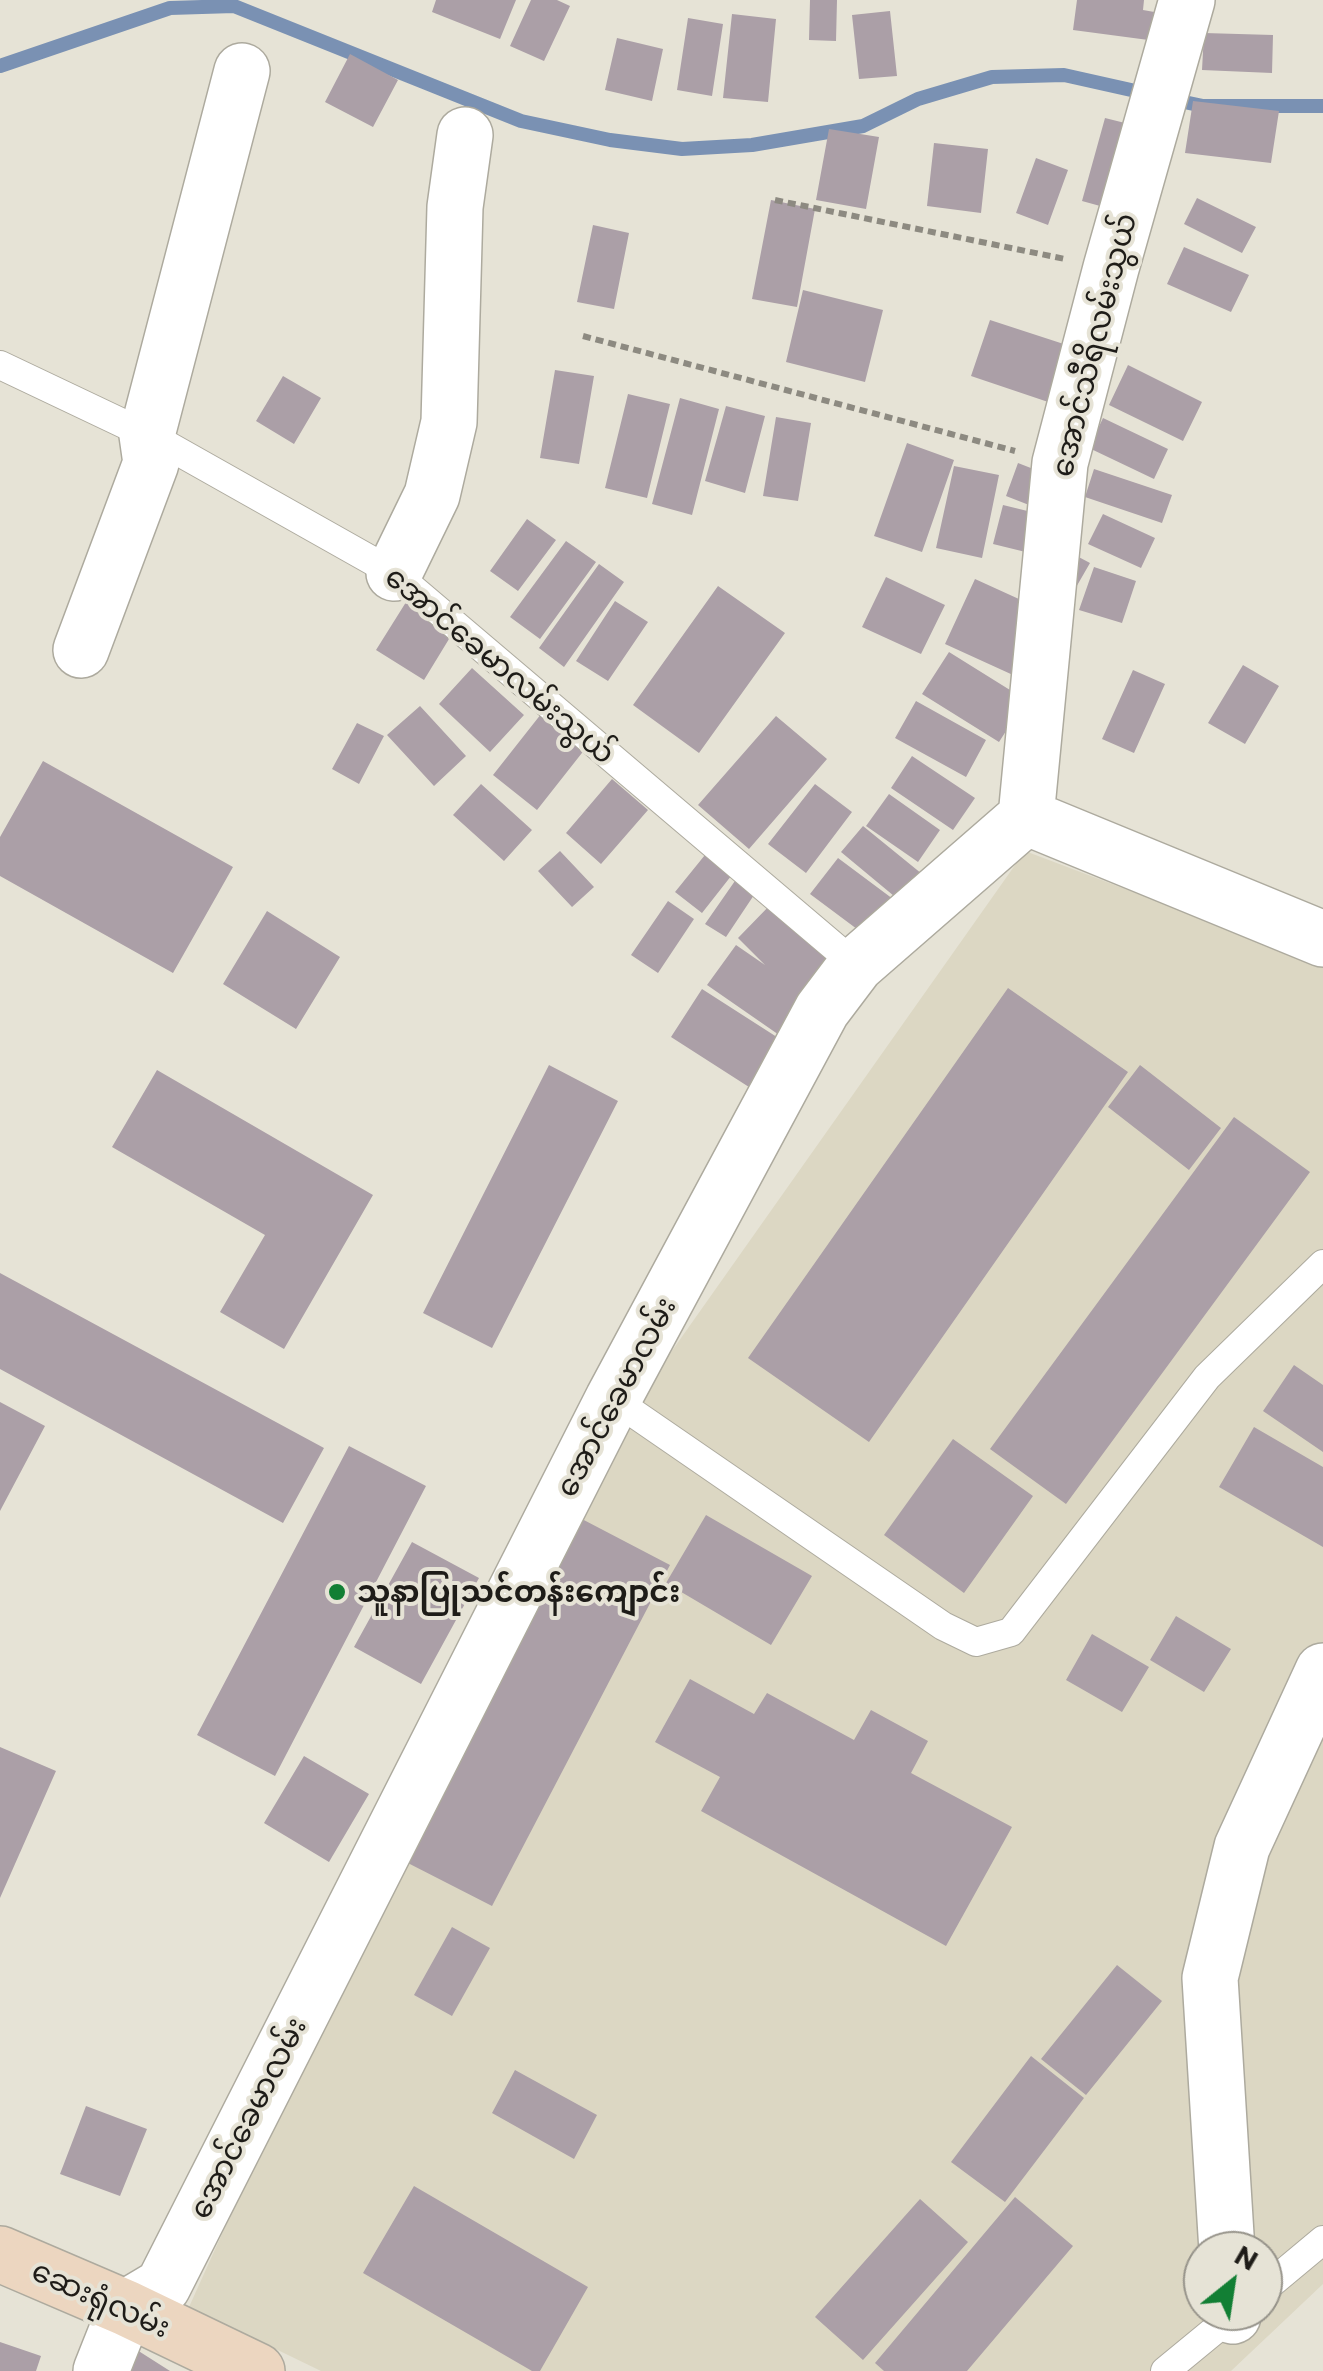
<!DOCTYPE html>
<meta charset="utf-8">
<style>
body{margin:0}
#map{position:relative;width:1323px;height:2371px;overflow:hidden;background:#e6e3d6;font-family:Commissioner,sans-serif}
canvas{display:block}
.north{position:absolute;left:1183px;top:2231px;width:100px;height:100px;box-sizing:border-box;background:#e6e3d6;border:2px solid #96938a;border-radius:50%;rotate:30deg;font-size:28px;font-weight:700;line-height:40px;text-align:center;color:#1e1c18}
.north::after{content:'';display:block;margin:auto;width:35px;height:45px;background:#127f34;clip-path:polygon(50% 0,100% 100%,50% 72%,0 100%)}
</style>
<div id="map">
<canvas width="1323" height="2371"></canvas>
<div class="north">N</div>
</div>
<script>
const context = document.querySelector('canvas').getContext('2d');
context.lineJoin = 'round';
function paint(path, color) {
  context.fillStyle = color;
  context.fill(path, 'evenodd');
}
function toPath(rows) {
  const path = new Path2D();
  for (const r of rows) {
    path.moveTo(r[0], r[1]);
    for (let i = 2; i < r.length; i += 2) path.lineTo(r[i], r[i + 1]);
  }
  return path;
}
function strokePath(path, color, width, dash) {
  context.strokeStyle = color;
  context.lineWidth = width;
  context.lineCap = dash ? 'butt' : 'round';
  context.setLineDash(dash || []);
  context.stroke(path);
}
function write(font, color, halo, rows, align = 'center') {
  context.font = font + ' Commissioner,"Noto Sans Myanmar",sans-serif';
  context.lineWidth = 8;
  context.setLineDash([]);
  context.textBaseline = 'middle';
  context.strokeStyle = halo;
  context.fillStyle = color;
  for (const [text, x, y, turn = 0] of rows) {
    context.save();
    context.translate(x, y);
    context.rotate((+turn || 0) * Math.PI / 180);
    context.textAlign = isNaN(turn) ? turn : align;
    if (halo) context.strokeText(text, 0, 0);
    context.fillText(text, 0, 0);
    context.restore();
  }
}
const built = toPath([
 [1025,851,1323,964,1323,2284,1231,2371,321,2371,189,2307,427,1780,585,1474],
 [1203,2251,1263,2251,1263,2311,1203,2311]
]);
const stream = toPath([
 [0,66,170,8,234,6,521,121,610,140,682,149,752,145,863,126,918,99,992,77,1064,75,1149,94],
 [1170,99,1203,106,1323,106]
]);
const building = toPath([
 [436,0,516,0,500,39,432,12],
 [531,0,557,0,570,6,544,61,510,46],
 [810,0,837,0,836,41,809,40],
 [1077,0,1144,0,1143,10,1160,13,1156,41,1073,30],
 [890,11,897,76,859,79,852,15],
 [732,14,776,19,768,102,723,98],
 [688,18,723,24,712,96,677,90],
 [1204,33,1273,35,1272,73,1202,70],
 [617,38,663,49,652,101,605,90],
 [350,54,398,80,373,127,325,102],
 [1193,101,1279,111,1271,163,1185,153],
 [1105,118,1145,128,1122,212,1082,201],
 [829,129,879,137,866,209,816,200],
 [934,143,988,149,981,213,927,206],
 [1036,158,1068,170,1048,225,1016,213],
 [1197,198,1256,227,1242,253,1184,224],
 [771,200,815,209,797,307,752,299],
 [593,225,629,233,614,309,577,302],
 [1184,247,1249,275,1231,312,1167,284],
 [803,290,883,310,865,382,786,362],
 [990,320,1079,349,1060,406,971,376],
 [1128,365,1202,402,1183,441,1109,405],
 [555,370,594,376,579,464,540,458],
 [283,376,321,398,294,444,256,421],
 [628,394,670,404,647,498,605,488],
 [680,398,719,409,692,515,652,504],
 [726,406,765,416,745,493,705,481],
 [776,417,811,423,798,501,763,496],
 [1103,418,1168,449,1154,479,1089,448],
 [907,443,954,460,922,552,874,536],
 [1018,463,1059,479,1047,512,1006,496],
 [954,466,999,475,982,558,936,548],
 [1094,469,1172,495,1162,523,1085,497],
 [1003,505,1056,518,1046,557,993,544],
 [1103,514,1155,538,1141,568,1088,544],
 [527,519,556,540,518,591,490,571],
 [566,541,596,562,540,639,510,617],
 [1073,554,1090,563,1071,596],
 [599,564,624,582,564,667,539,648],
 [1094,567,1136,581,1122,623,1079,610],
 [886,577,945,605,921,654,862,627],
 [975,579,1043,610,1013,675,945,644],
 [718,586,785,633,699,753,633,705],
 [413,591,460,621,424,680,376,650],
 [615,601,648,622,608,681,576,661],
 [949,652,1026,700,999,742,922,694],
 [1243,665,1279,686,1245,744,1208,723],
 [472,668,524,715,490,752,439,704],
 [1133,670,1165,684,1134,753,1102,739],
 [916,701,986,740,966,777,895,738],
 [420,706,466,756,434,786,387,735],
 [545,709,589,744,537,810,493,775],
 [776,716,827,759,749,849,698,805],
 [357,723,384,736,359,784,332,769],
 [912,756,975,798,953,830,891,788],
 [43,761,233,867,173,973,0,876,0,837],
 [612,779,648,810,601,864,566,833],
 [481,784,532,830,504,861,453,815],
 [815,784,852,812,806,873,768,844],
 [889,794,940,830,918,862,866,826],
 [863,826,922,874,900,901,841,852],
 [709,850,735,871,702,913,675,892],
 [560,851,594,887,572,907,538,871],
 [838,858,897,902,869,938,810,894],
 [737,878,756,892,726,937,705,924],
 [668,901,694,919,658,973,631,955],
 [772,903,836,966,795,1046,707,985,736,945,765,965,738,938],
 [267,911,340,957,296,1029,223,984],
 [1008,988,1128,1072,869,1442,748,1358],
 [702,989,808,1057,777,1105,671,1037],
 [549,1065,618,1101,492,1348,423,1313],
 [1140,1065,1221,1128,1189,1170,1108,1107],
 [157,1070,373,1195,284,1349,220,1312,265,1235,112,1147],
 [1234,1117,1310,1172,1066,1504,990,1449],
 [0,1273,324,1448,283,1523,0,1369],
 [1294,1365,1323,1385,1323,1452,1263,1411],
 [0,1402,45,1426,0,1511],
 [1254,1427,1323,1467,1323,1547,1219,1487],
 [953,1439,1033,1496,964,1593,884,1535],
 [349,1446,426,1486,275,1776,197,1735],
 [706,1515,812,1576,771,1645,666,1583],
 [580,1518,670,1565,492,1906,402,1860],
 [412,1542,479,1578,421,1684,354,1647],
 [1176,1616,1231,1649,1204,1692,1150,1660],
 [1092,1634,1149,1667,1122,1712,1066,1680],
 [690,1679,754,1714,767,1693,854,1740,871,1710,928,1741,911,1773,1012,1827,946,1946,701,1811,720,1777,655,1742],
 [0,1747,56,1771,0,1898],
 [304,1756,369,1794,329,1862,264,1823],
 [452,1927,490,1948,452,2016,414,1995],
 [1117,1965,1162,2001,1086,2095,1041,2059],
 [1031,2056,1084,2098,1005,2202,951,2162],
 [515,2070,597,2115,574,2159,492,2113],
 [86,2106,147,2129,120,2196,60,2174],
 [414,2186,588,2287,540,2371,532,2371,363,2273],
 [1015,2197,1073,2246,967,2371,884,2371,875,2363],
 [920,2199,968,2242,863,2360,815,2317],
 [0,2342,41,2356,36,2371,0,2371],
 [137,2350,170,2371,123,2371]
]);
const path = toPath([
 [775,200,1065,259],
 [583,336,1015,451]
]);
const service = toPath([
 [0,365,158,440,394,573,856,965],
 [613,1399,943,1626,976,1642,1011,1632,1207,1377,1323,1264],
 [1263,2290,1323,2240],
 [1165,2371,1238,2311]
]);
const minor = toPath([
 [394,573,432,495,449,422,455,207,465,135],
 [81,650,151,463,147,435,242,71],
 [1026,817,1060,463,1111,268,1187,0],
 [1227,2251,1210,1978,1242,1847,1323,1671],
 [1232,2311,1233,2316],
 [101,2371,126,2308,163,2286,613,1399,822,1010,856,965,1026,817,1323,939]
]);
const secondary = toPath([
 [0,2254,126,2308,257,2371]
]);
const markers = [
 [337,1592,10,"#127f34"]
];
const streetNames = [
 ["အောင်သီရိလမ်းသွယ်",1094,345,-76],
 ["အောင်ခေမာလမ်းသွယ်",500,665,40],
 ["အောင်ခေမာလမ်း",616,1397,-62],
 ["အောင်ခေမာလမ်း",248,2118,-63],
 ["ဆေးရုံလမ်း",101,2299,24]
];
const poiNames = [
 ["သူနာပြုသင်တန်းကျောင်း",357,1592]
];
paint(built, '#dcd7c3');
strokePath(stream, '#7a91b3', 14);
paint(building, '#ab9fa7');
strokePath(service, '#adaa9e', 30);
strokePath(minor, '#adaa9e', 58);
strokePath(secondary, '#adaa9e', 58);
strokePath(path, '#8d8a81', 6, [8, 5]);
strokePath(service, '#fff', 28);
strokePath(minor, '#fff', 55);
strokePath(secondary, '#ecd6c0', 55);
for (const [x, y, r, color] of markers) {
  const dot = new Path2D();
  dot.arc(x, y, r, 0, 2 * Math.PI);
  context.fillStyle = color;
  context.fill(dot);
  strokePath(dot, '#e6e3d6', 4);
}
write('30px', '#1e1c18', '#e6e3d6', streetNames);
write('bold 30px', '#1e1c18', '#e6e3d6', poiNames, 'left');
</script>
